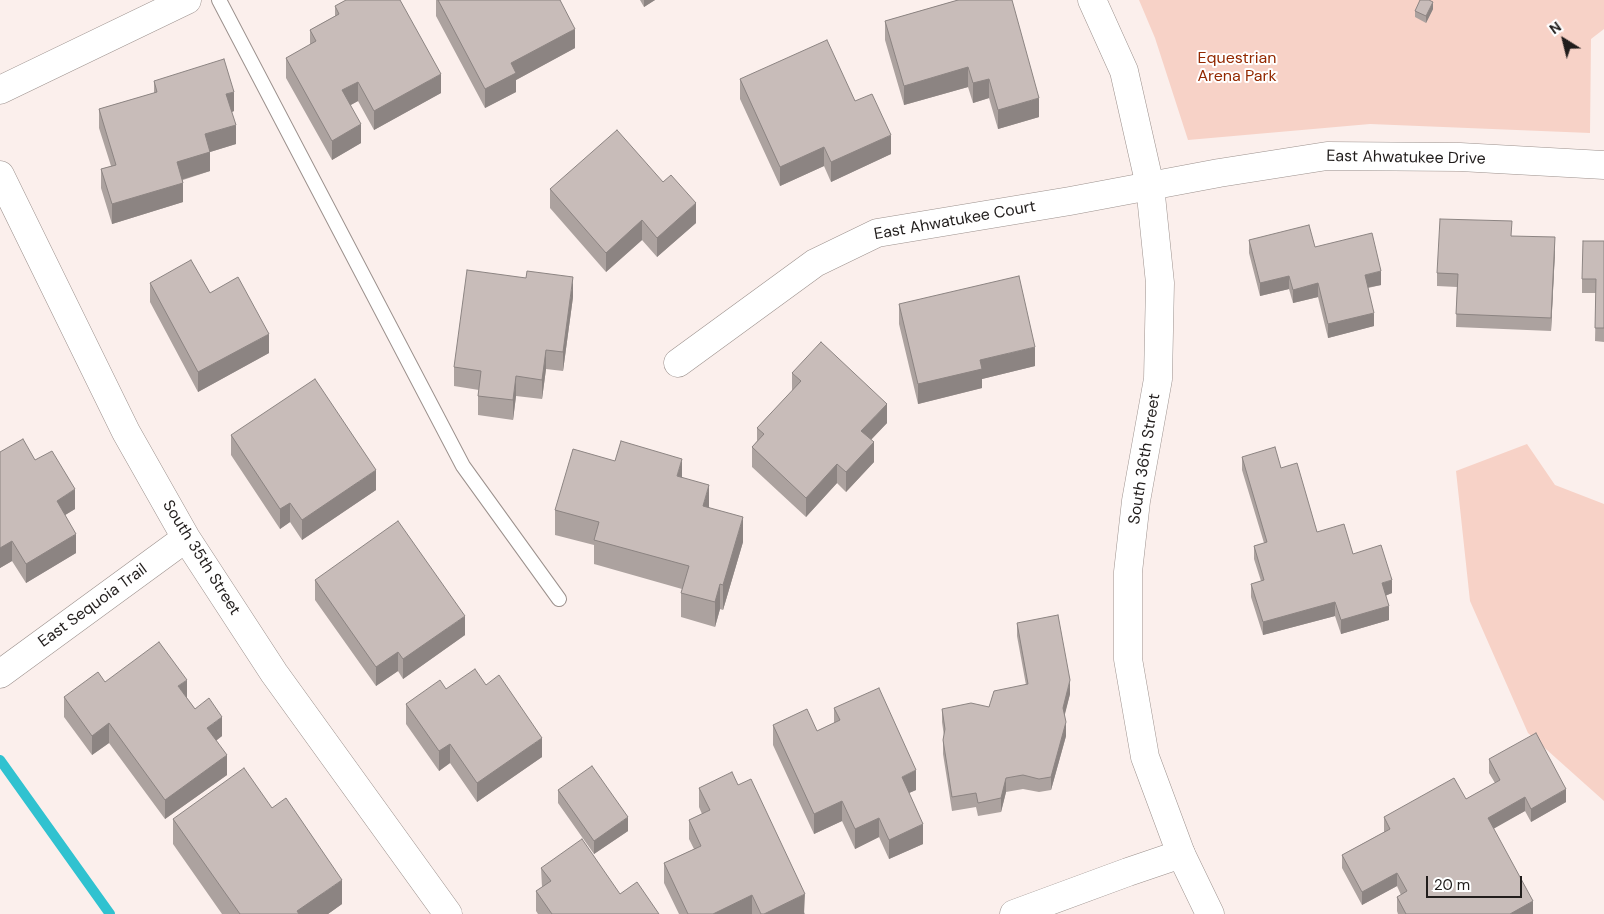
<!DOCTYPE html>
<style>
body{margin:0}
#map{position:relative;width:1604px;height:914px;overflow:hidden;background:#fbefec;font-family:"DM Sans",sans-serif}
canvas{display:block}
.north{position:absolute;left:1539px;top:15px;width:50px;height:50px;-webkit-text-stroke:4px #fff;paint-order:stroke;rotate:324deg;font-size:14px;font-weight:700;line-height:20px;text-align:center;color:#211d1c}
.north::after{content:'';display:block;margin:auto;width:18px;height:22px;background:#211d1c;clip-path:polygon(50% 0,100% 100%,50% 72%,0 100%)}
.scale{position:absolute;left:1426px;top:876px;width:96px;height:22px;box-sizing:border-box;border:2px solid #211d1c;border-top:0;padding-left:6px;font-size:15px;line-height:18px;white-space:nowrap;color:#211d1c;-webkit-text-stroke:4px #fff;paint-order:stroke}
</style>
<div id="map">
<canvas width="1604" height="914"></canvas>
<div class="north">N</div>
<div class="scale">20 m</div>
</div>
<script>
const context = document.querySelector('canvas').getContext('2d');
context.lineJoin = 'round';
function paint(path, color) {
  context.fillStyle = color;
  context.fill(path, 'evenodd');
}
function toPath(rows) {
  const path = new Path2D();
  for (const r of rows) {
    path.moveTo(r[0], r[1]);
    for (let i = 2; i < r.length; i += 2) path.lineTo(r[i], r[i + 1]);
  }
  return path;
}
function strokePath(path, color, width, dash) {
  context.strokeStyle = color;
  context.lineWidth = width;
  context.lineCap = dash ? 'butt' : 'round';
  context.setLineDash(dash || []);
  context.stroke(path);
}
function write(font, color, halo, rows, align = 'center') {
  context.font = font + ' "DM Sans",sans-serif';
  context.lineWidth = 4;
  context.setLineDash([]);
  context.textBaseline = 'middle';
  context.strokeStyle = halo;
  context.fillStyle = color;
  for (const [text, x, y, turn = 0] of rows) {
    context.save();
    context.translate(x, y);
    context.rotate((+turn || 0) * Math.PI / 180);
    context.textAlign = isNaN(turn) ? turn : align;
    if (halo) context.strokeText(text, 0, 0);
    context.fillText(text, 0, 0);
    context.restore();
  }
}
const green = toPath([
 [1139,0,1604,0,1604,29,1591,39,1590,133,1370,124,1188,140,1155,38],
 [1527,444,1555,485,1604,504,1604,801,1528,733,1470,601,1456,471]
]);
const stream = toPath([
 [0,760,110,914]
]);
const service = toPath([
 [219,0,463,466,559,599]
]);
const minor = toPath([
 [0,90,187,0],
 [0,175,126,432,186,538,274,673,448,914],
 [678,363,815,263,877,233,1070,201,1219,173,1327,156,1460,157,1604,165],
 [0,674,186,538],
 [1014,914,1128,872,1181,854]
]);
const tertiary = toPath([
 [1092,0,1124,71,1150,186,1160,283,1158,379,1136,501,1128,572,1128,659,1145,757,1181,854,1210,914]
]);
const wall = toPath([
 [436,0,560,0,575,48,516,80,516,92,485,108,436,16],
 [640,0,655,0,644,7],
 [958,0,1039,117,998,129,989,98,973,103,968,87,904,105,885,40,885,21],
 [335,6,441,93,374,130,358,101,350,105,361,143,332,160,286,78,286,58,310,45,310,30,335,16],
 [1433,9,1426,23,1415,17,1415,11],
 [740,79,855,101,891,154,831,182,824,166,780,186,740,99],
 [154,81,234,111,232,112,236,144,210,152,210,171,183,180,183,202,112,224,101,188,101,169,111,166,99,128,99,109,154,93],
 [663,182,696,223,657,257,642,240,606,272,550,208,550,189],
 [1512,236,1555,251,1551,331,1456,327,1457,287,1437,286,1437,273],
 [1249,240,1315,247,1381,285,1368,288,1374,326,1328,338,1318,297,1293,303,1289,289,1260,296,1249,253],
 [1604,241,1604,342,1595,341,1596,293,1582,293,1582,279],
 [150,283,210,293,269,353,198,392,150,302],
 [573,297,563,371,546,369,542,399,516,396,513,420,478,415,478,396,479,390,454,386,454,367],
 [899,304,1035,366,982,379,982,388,918,404,899,324],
 [792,373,887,423,871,440,874,462,846,492,837,483,806,517,752,467,752,447,757,441,757,428,792,391],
 [231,435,376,490,302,540,290,522,280,529,231,455],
 [0,452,35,460,75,509,65,515,76,553,26,583,12,561,0,568],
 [1242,457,1281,468,1317,532,1353,554,1392,593,1385,596,1389,620,1341,634,1335,616,1263,635,1251,597,1251,584,1261,581,1254,559,1254,546,1264,543,1242,470],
 [615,461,682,477,709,507,743,542,723,610,720,609,715,627,681,617,681,593,682,589,594,564,594,545,555,535,555,510],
 [315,580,465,635,403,679,398,671,376,686,315,600],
 [1017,623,1070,694,1064,716,1066,736,1051,790,1039,792,1023,789,1006,792,1001,812,978,816,976,807,952,811,943,754,943,740,944,736,942,722,942,709,989,707,1026,685,1017,636],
 [105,682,187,698,195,709,222,736,216,741,227,775,165,819,109,743,92,755,64,717,64,697],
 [486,685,542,757,477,802,450,763,439,771,406,724,406,704,446,689],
 [834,708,916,790,909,793,923,844,889,859,879,837,855,849,842,821,814,834,773,745,773,725,817,731,834,723],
 [1489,759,1566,802,1531,822,1525,811,1493,828,1533,914,1398,914,1397,911,1397,897,1401,895,1397,886,1362,905,1342,868,1342,855,1384,832,1384,817,1466,799,1495,783,1489,773],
 [738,785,805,914,679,914,664,883,664,863,694,849,689,839,689,820,702,814,699,807,699,788],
 [558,790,628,831,594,854,558,803],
 [173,819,342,904,328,914,222,914,173,844],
 [541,868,620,894,659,914,538,914,536,911,536,891,542,887]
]);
const shadedWall = toPath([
 [644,0,655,0,644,7],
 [1433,2,1433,9,1426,23,1426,16],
 [575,29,575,48,516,80,516,92,485,108,485,89,511,63],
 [968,67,968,87,904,105,904,86],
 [441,74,441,93,374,130,374,111],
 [989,79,989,98,973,103,973,83],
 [358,82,358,101,342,110,342,90],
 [234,92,234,111,226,114,226,94],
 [1039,98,1039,117,998,129,998,110],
 [361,124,361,143,332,160,332,141],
 [236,125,236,144,210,152,210,171,177,181,177,162,205,134],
 [891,135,891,154,831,182,831,162],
 [824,147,824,166,780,186,780,167],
 [183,183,183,202,112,224,112,204],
 [696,203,696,223,657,257,657,238],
 [642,220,642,240,606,272,606,253],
 [1555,237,1555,251,1551,331,1551,318],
 [1381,271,1381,285,1365,288,1365,275],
 [1289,276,1289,289,1260,296,1260,283],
 [573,277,573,297,563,371,563,352],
 [1318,283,1318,297,1293,303,1293,290],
 [1374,313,1374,326,1328,338,1328,324],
 [269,334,269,353,198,392,198,372],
 [1035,347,1035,366,982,379,982,388,918,404,918,384,980,360],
 [546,350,546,369,542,399,542,380],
 [516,376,516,396,513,420,513,400],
 [887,404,887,423,861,450,861,431],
 [874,442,874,462,846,492,846,472],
 [682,459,682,483,677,476],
 [837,464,837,483,806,517,806,498],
 [376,470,376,490,302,540,302,520],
 [709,485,709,509,703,506],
 [75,489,75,509,57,520,57,501],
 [290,503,290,522,280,529,280,509],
 [743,517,743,542,723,610,723,585],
 [76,534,76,553,26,583,26,564],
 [12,541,12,561,0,568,0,548],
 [1392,580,1392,593,1382,597,1382,583],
 [720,584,720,609,715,627,715,602],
 [1335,602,1335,616,1263,635,1263,622],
 [1389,606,1389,620,1341,634,1341,620],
 [465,616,465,635,403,679,403,659],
 [398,652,398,671,376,686,376,667],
 [187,680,187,699,178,686],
 [1070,680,1070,694,1063,722,1063,708],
 [222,717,222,736,207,747,207,728],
 [1066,722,1066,736,1051,790,1051,777],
 [109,723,109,743,92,755,92,736],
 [542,738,542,757,477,802,477,783],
 [450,744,450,763,439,771,439,751],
 [227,755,227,775,165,819,165,800],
 [916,770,916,790,902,796,902,777],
 [1006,778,1006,792,1001,812,1001,798],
 [1566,789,1566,802,1531,822,1531,809],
 [1525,797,1525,811,1488,832,1488,818],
 [842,801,842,821,814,834,814,814],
 [628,817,628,831,594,854,594,841],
 [879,818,879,837,855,849,855,829],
 [923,824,923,844,889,859,889,840],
 [1397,873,1397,886,1362,905,1362,892],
 [342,880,342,904,328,914,297,914,297,911],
 [805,894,804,914,764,914],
 [752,895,752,914,713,914],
 [1533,901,1533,914,1510,914]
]);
const building = toPath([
 [346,0,400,0,441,74,374,111,358,82,342,90,361,124,332,141,286,58,316,41,310,30,339,14,335,6,346,0],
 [438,0,560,0,575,29,511,63,516,73,485,89,438,0],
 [958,0,1012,0,1039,98,998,110,989,79,973,83,968,67,904,86,885,21,958,0],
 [1420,0,1429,0,1433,2,1426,16,1415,11,1420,0],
 [827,40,855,101,872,94,891,135,831,162,824,147,780,167,740,79,827,40],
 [224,59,234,92,226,94,236,125,205,134,210,152,177,162,183,183,112,204,101,169,116,165,99,109,157,92,154,81,224,59],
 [617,130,663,182,671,175,696,203,657,238,642,220,606,253,550,189,617,130],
 [1440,219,1512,221,1511,236,1555,237,1551,318,1456,314,1458,274,1437,273,1440,219],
 [1309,225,1315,247,1372,233,1381,271,1365,275,1374,313,1328,324,1318,283,1293,290,1289,276,1260,283,1249,240,1309,225],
 [1583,241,1604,241,1604,328,1595,328,1596,279,1582,279,1583,241],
 [191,260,210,293,238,277,269,334,198,372,150,283,191,260],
 [467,270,526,278,527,271,573,277,563,352,546,350,542,380,516,376,513,400,478,396,481,371,454,367,467,270],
 [1019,276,1035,347,980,360,982,369,918,384,899,304,1019,276],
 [821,342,887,404,861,431,874,442,846,472,837,464,806,498,752,447,764,434,757,428,801,381,792,373,821,342],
 [315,379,376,470,302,520,290,503,280,509,231,435,315,379],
 [23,439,35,460,52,451,75,489,57,501,76,534,26,564,12,541,0,548,0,452,23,439],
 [621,441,682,459,677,476,709,485,703,506,743,517,723,585,720,584,715,602,681,593,689,566,594,540,599,522,555,510,573,449,615,461,621,441],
 [1275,447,1281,468,1297,463,1317,532,1344,524,1353,554,1381,545,1392,580,1382,583,1389,606,1341,620,1335,602,1263,622,1251,584,1264,580,1254,546,1267,542,1242,457,1275,447],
 [398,521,465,616,403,659,398,652,376,667,315,580,398,521],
 [1058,615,1070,680,1063,708,1066,722,1051,777,1039,779,1023,775,1006,778,1001,798,978,803,976,793,952,797,943,740,945,729,942,709,971,703,989,707,994,691,1028,684,1017,623,1058,615],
 [159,642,187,680,178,686,195,709,209,698,222,717,207,728,227,755,165,800,109,723,92,736,64,697,98,672,105,682,159,642],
 [475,669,486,685,499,675,542,738,477,783,450,744,439,751,406,704,440,680,446,689,475,669],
 [879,688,916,770,902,777,923,824,889,840,879,818,855,829,842,801,814,814,773,725,807,709,817,731,840,720,834,708,879,688],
 [1536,733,1566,789,1531,809,1525,797,1488,818,1533,901,1510,914,1406,914,1397,897,1407,891,1397,873,1362,892,1342,855,1390,829,1384,817,1454,778,1466,799,1500,780,1489,759,1536,733],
 [592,766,628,817,594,841,558,790,592,766],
 [244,768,272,808,286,798,342,880,297,911,299,914,240,914,173,819,244,768],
 [732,772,738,785,751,779,805,894,764,914,761,914,752,895,713,914,688,914,664,863,701,846,689,820,710,810,699,788,732,772],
 [582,839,620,894,637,882,659,914,552,914,536,891,551,881,541,868,582,839]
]);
const parkNames = [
 ["Equestrian",1237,59],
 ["Arena Park",1237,77]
];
const streetNames = [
 ["East Ahwatukee Drive",1406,158,1],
 ["East Ahwatukee Court",955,221,-10],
 ["South 36th Street",1145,459,-81],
 ["South 35th Street",201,558,58],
 ["East Sequoia Trail",93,606,-36]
];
paint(green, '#f7d2c7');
strokePath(stream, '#30c2d0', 10);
strokePath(service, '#9c918d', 16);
strokePath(minor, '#9c918d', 29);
strokePath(tertiary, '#9c918d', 29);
strokePath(service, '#fff', 14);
strokePath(minor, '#fff', 28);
strokePath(tertiary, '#fff', 28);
paint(wall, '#aca29f');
paint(shadedWall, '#8c8482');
paint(building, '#c8bcb9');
strokePath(building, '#8c8482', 1);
write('16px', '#932901', '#fff', parkNames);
write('16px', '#211d1c', '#fff', streetNames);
</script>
